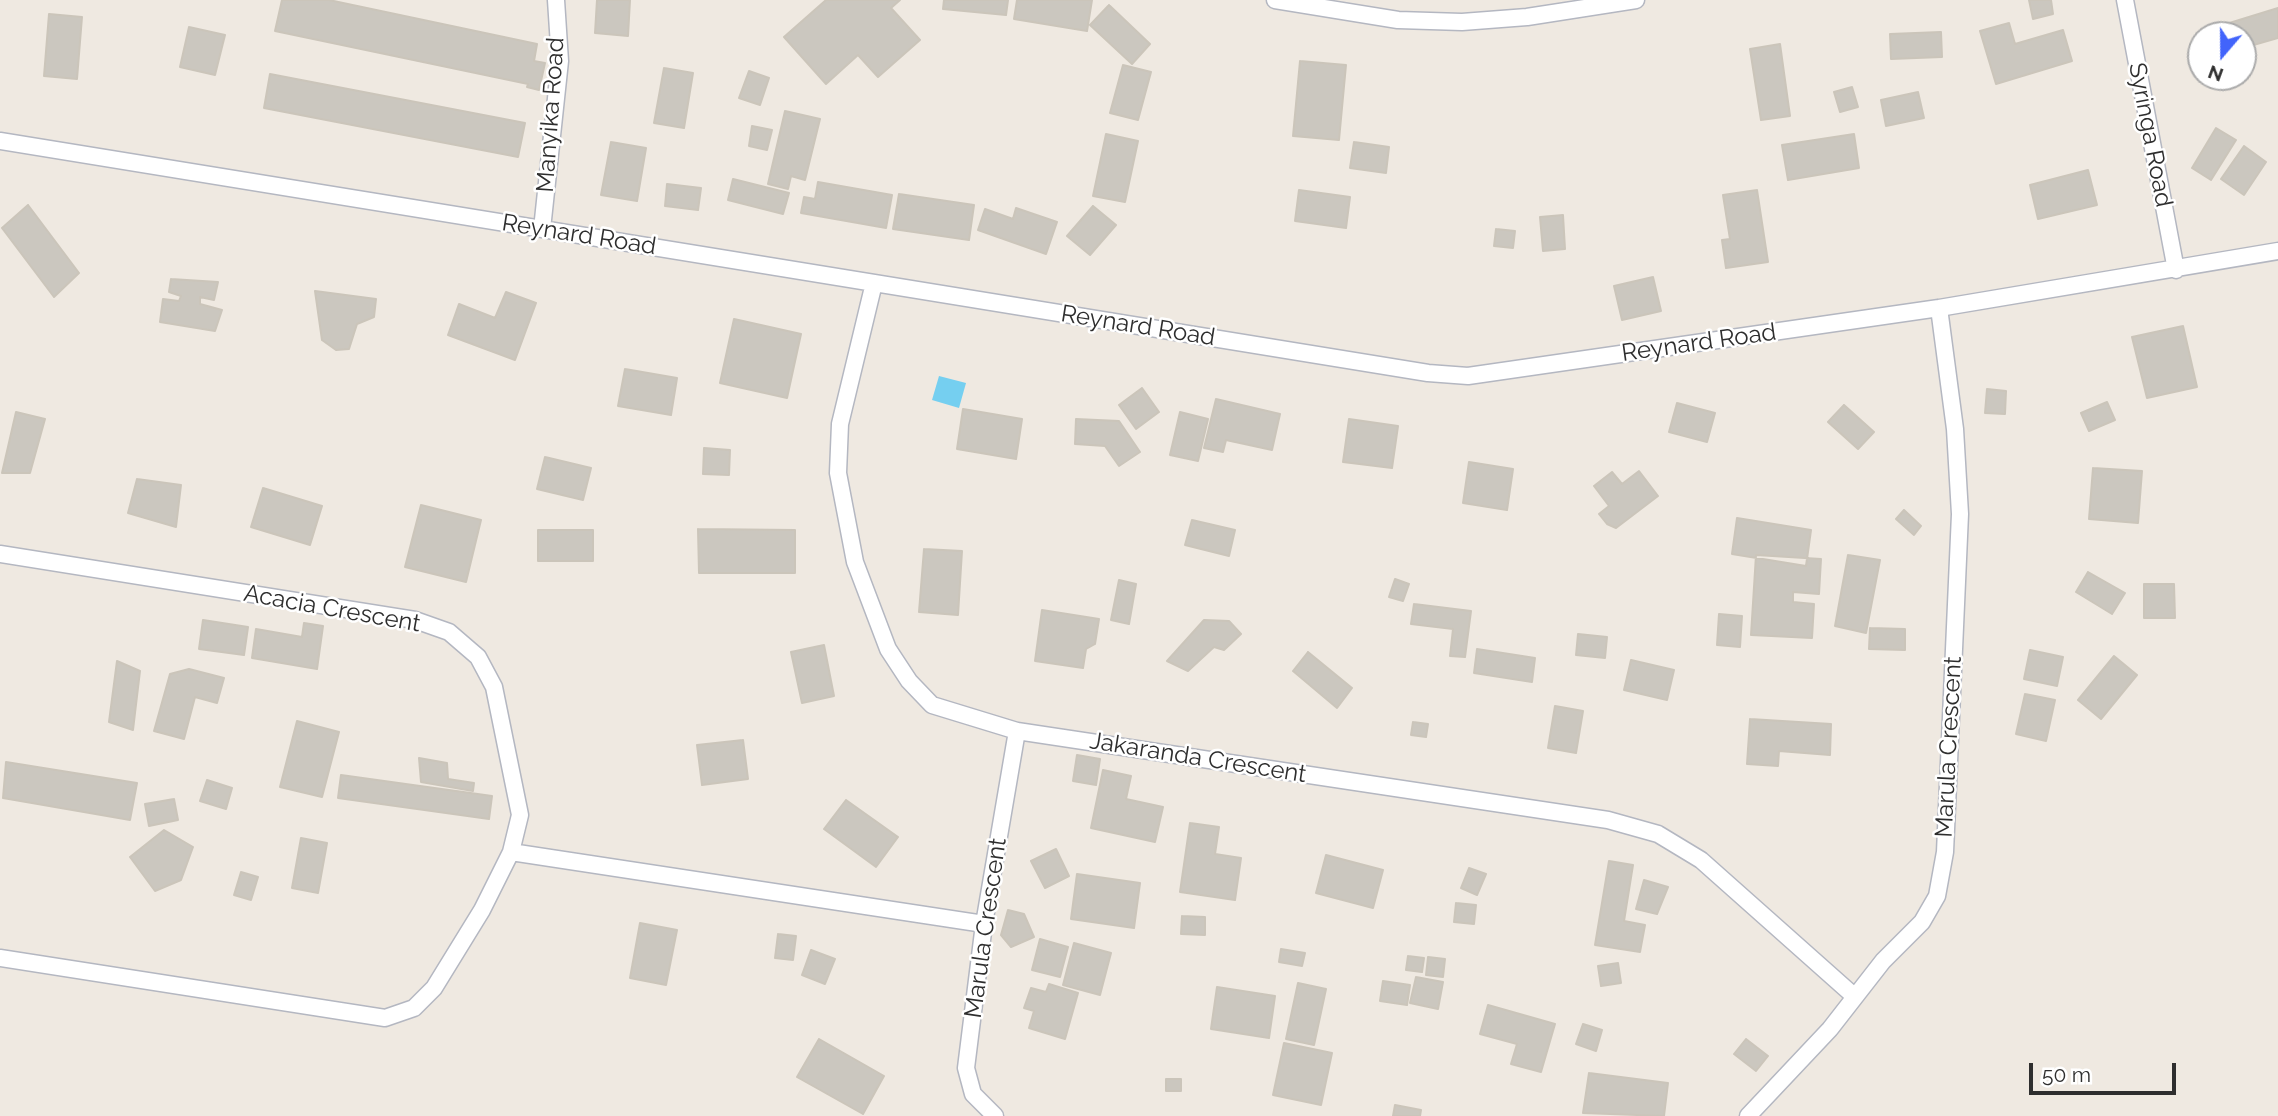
<!DOCTYPE html>
<style>
body{margin:0}
#map{position:relative;width:2278px;height:1116px;overflow:hidden;background:#efe9e1;font-family:Raleway,sans-serif}
canvas{display:block}
.north{position:absolute;left:2187px;top:21px;width:70px;height:70px;box-sizing:border-box;background:#fff;border:2px solid #ababab;border-radius:50%;rotate:200deg;font-size:19px;font-weight:700;line-height:28px;text-align:center;color:#2e2e2e}
.north::after{content:'';display:block;margin:auto;width:24px;height:32px;background:#4264fb;clip-path:polygon(50% 0,100% 100%,50% 72%,0 100%)}
.scale{position:absolute;left:2029px;top:1063px;width:147px;height:32px;box-sizing:border-box;border:4px solid #2e2e2e;border-top:0;padding-left:9px;font-size:21px;line-height:24px;white-space:nowrap;color:#2e2e2e;-webkit-text-stroke:5px #fff;paint-order:stroke}
</style>
<div id="map">
<canvas width="2278" height="1116"></canvas>
<div class="north">N</div>
<div class="scale">50 m</div>
</div>
<script>
const context = document.querySelector('canvas').getContext('2d');
context.lineJoin = 'round';
function paint(path, color) {
  context.fillStyle = color;
  context.fill(path, 'evenodd');
}
function toPath(rows) {
  const path = new Path2D();
  for (const r of rows) {
    path.moveTo(r[0], r[1]);
    for (let i = 2; i < r.length; i += 2) path.lineTo(r[i], r[i + 1]);
  }
  return path;
}
function strokePath(path, color, width, dash) {
  context.strokeStyle = color;
  context.lineWidth = width;
  context.lineCap = dash ? 'butt' : 'round';
  context.setLineDash(dash || []);
  context.stroke(path);
}
function write(font, color, halo, rows, align = 'center') {
  context.font = font + ' Raleway,sans-serif';
  context.lineWidth = 5;
  context.setLineDash([]);
  context.textBaseline = 'middle';
  context.strokeStyle = halo;
  context.fillStyle = color;
  for (const [text, x, y, turn = 0] of rows) {
    context.save();
    context.translate(x, y);
    context.rotate((+turn || 0) * Math.PI / 180);
    context.textAlign = isNaN(turn) ? turn : align;
    if (halo) context.strokeText(text, 0, 0);
    context.fillText(text, 0, 0);
    context.restore();
  }
}
const water = toPath([
 [939,376,966,383,959,408,932,400]
]);
const building = toPath([
 [282,0,329,0,537,44,534,61,545,63,539,90,527,87,528,84,275,31,282,0],
 [597,0,630,0,628,36,595,33,597,0],
 [826,0,900,0,891,8,920,40,878,77,858,55,826,84,784,37,826,0],
 [944,0,1008,0,1006,15,943,9,944,0],
 [1017,0,1092,0,1087,31,1014,19,1017,0],
 [2029,0,2051,0,2053,14,2033,19,2029,0],
 [1109,5,1150,44,1132,64,1090,25,1109,5],
 [2278,8,2278,38,2243,48,2243,35,2201,35,2201,44,2197,33,2278,8],
 [49,14,82,17,77,79,44,76,49,14],
 [2009,23,2015,44,2063,30,2072,61,1996,84,1980,31,2009,23],
 [189,27,225,35,215,75,180,67,189,27],
 [1941,32,1942,57,1891,59,1890,34,1941,32],
 [1780,44,1790,116,1761,120,1750,49,1780,44],
 [1300,61,1346,65,1339,140,1293,136,1300,61],
 [1123,65,1151,72,1138,120,1110,113,1123,65],
 [664,68,693,73,684,128,654,123,664,68],
 [749,71,769,78,760,105,739,98,749,71],
 [270,74,525,123,518,157,264,108,270,74],
 [1852,87,1858,107,1840,112,1834,92,1852,87],
 [1918,92,1924,118,1886,126,1881,100,1918,92],
 [785,111,820,119,805,180,791,176,788,189,768,184,785,111],
 [752,126,772,130,767,150,749,146,752,126],
 [2216,128,2236,140,2211,180,2192,168,2216,128],
 [1106,134,1138,141,1125,202,1093,196,1106,134],
 [1854,134,1859,168,1788,180,1782,145,1854,134],
 [611,142,646,148,637,201,601,195,611,142],
 [1354,142,1389,147,1386,173,1350,168,1354,142],
 [2244,146,2266,162,2244,195,2221,179,2244,146],
 [2088,170,2097,205,2038,219,2030,185,2088,170],
 [733,179,789,193,783,214,728,200,733,179],
 [818,182,892,195,886,228,801,213,804,197,815,199,818,182],
 [667,184,701,188,698,210,665,206,667,184],
 [1299,190,1350,197,1346,228,1295,221,1299,190],
 [1757,190,1768,262,1726,268,1722,240,1730,239,1723,195,1757,190],
 [899,194,974,205,969,240,893,229,899,194],
 [28,205,79,273,54,297,2,228,28,205],
 [1093,206,1116,225,1090,255,1067,236,1093,206],
 [1016,208,1057,222,1046,254,978,230,985,209,1013,219,1016,208],
 [1563,215,1565,249,1543,251,1540,217,1563,215],
 [1496,229,1515,231,1513,248,1494,246,1496,229],
 [1653,277,1661,311,1622,320,1614,286,1653,277],
 [171,279,218,282,214,300,200,297,200,304,222,310,215,331,160,322,163,299,179,301,181,296,169,292,171,279],
 [315,291,376,299,374,317,357,324,349,349,336,350,322,340,315,291],
 [506,292,536,303,515,360,448,335,459,304,495,318,506,292],
 [734,319,801,334,787,398,720,383,734,319],
 [2183,326,2197,387,2147,398,2132,337,2183,326],
 [625,369,677,378,671,415,618,406,625,369],
 [1142,388,1159,412,1136,429,1119,405,1142,388],
 [1987,389,2006,391,2005,414,1985,413,1987,389],
 [1216,399,1280,414,1272,450,1226,440,1223,452,1204,448,1216,399],
 [2107,402,2115,420,2089,431,2081,413,2107,402],
 [1677,403,1715,413,1707,442,1669,432,1677,403],
 [1844,405,1874,432,1858,449,1828,422,1844,405],
 [963,409,1022,419,1016,459,957,449,963,409],
 [16,412,45,419,30,473,2,473,16,412],
 [1180,412,1208,419,1198,461,1170,455,1180,412],
 [1076,419,1119,421,1140,452,1119,466,1105,446,1075,444,1076,419],
 [1349,419,1398,426,1392,468,1343,462,1349,419],
 [704,448,730,450,729,475,703,474,704,448],
 [545,457,591,468,583,500,537,489,545,457],
 [1469,462,1513,469,1507,510,1463,503,1469,462],
 [2093,468,2142,471,2138,523,2089,519,2093,468],
 [1639,471,1658,496,1616,528,1607,524,1599,514,1609,506,1594,486,1612,472,1622,484,1639,471],
 [137,479,181,485,176,527,128,513,137,479],
 [263,488,322,506,310,545,251,527,263,488],
 [421,505,481,520,466,582,405,567,421,505],
 [1904,510,1921,526,1914,535,1896,519,1904,510],
 [1737,518,1811,530,1806,566,1732,554,1737,518],
 [1192,520,1235,530,1229,556,1185,545,1192,520],
 [698,529,795,530,795,573,699,573,698,529],
 [538,530,593,530,593,561,538,561,538,530],
 [924,549,962,551,958,615,919,612,924,549],
 [1756,555,1821,559,1819,594,1793,592,1793,602,1814,604,1812,638,1751,635,1756,555],
 [1848,555,1880,560,1866,633,1835,626,1848,555],
 [2088,572,2125,593,2112,614,2076,592,2088,572],
 [1395,579,1409,584,1403,601,1389,597,1395,579],
 [1119,580,1136,584,1129,624,1111,620,1119,580],
 [2144,584,2174,584,2175,618,2144,618,2144,584],
 [1414,604,1471,611,1465,657,1450,656,1453,629,1411,624,1414,604],
 [1042,610,1099,619,1095,644,1086,649,1083,668,1035,661,1042,610],
 [1719,614,1742,616,1740,647,1717,645,1719,614],
 [203,620,248,627,244,655,199,649,203,620],
 [1204,620,1229,621,1241,634,1224,650,1214,647,1188,671,1167,661,1204,620],
 [304,623,323,626,317,669,252,658,256,629,302,637,304,623],
 [1870,628,1905,629,1905,650,1869,649,1870,628],
 [1578,634,1607,637,1605,658,1576,655,1578,634],
 [824,645,834,696,802,703,791,652,824,645],
 [1477,649,1535,658,1532,682,1474,673,1477,649],
 [2030,650,2063,657,2057,686,2024,679,2030,650],
 [1308,652,1352,688,1337,708,1293,671,1308,652],
 [2114,656,2137,675,2101,719,2078,700,2114,656],
 [1631,660,1674,670,1667,700,1624,690,1631,660],
 [117,661,140,671,133,730,109,722,117,661],
 [189,669,224,678,217,703,195,697,184,739,154,731,170,674,189,669],
 [2025,694,2055,700,2046,741,2016,734,2025,694],
 [1555,706,1583,711,1576,753,1548,748,1555,706],
 [1750,719,1831,724,1830,755,1779,751,1778,766,1747,764,1750,719],
 [297,721,339,732,322,797,280,787,297,721],
 [1413,722,1428,724,1426,737,1411,735,1413,722],
 [743,740,748,779,702,785,697,745,743,740],
 [1077,755,1100,759,1096,785,1073,781,1077,755],
 [419,758,447,763,448,779,474,783,473,791,421,782,419,758],
 [6,762,137,783,130,820,3,798,6,762],
 [1103,770,1131,776,1126,799,1163,807,1155,842,1091,828,1103,770],
 [341,775,492,796,489,819,338,798,341,775],
 [207,780,232,788,226,809,200,801,207,780],
 [174,799,178,820,149,826,145,804,174,799],
 [846,800,898,837,876,867,824,829,846,800],
 [1190,823,1219,827,1215,854,1241,858,1235,900,1180,892,1190,823],
 [164,830,193,847,181,880,155,891,130,857,164,830],
 [301,838,327,843,318,893,292,888,301,838],
 [1056,849,1069,876,1045,888,1031,861,1056,849],
 [1326,855,1383,870,1373,908,1316,893,1326,855],
 [1609,861,1633,865,1624,921,1645,925,1640,952,1595,945,1609,861],
 [1469,868,1486,874,1477,895,1461,888,1469,868],
 [241,872,258,877,251,900,234,895,241,872],
 [1077,874,1140,883,1134,928,1071,919,1077,874],
 [1644,880,1668,887,1657,914,1636,909,1644,880],
 [1456,903,1476,905,1474,924,1454,922,1456,903],
 [1008,910,1024,914,1034,937,1011,947,1001,935,1008,910],
 [1182,916,1205,917,1205,935,1181,934,1182,916],
 [640,923,677,930,666,985,630,978,640,923],
 [778,934,796,936,793,960,775,958,778,934],
 [1040,939,1068,947,1060,977,1032,970,1040,939],
 [1074,943,1111,953,1100,995,1063,985,1074,943],
 [1281,949,1305,953,1302,966,1279,962,1281,949],
 [811,950,835,959,825,984,802,975,811,950],
 [1408,956,1424,958,1422,972,1406,970,1408,956],
 [1428,957,1445,959,1443,977,1426,975,1428,957],
 [1618,963,1621,983,1601,986,1598,966,1618,963],
 [1416,977,1443,982,1438,1009,1410,1003,1416,977],
 [1383,981,1410,985,1407,1005,1380,1001,1383,981],
 [1298,983,1326,989,1314,1045,1286,1039,1298,983],
 [1049,984,1078,993,1065,1039,1029,1028,1034,1011,1024,1008,1031,988,1046,992,1049,984],
 [1217,987,1275,996,1269,1038,1211,1029,1217,987],
 [1488,1005,1555,1024,1541,1072,1511,1064,1517,1044,1480,1034,1488,1005],
 [1583,1024,1602,1030,1596,1051,1576,1044,1583,1024],
 [819,1039,884,1076,863,1114,797,1077,819,1039],
 [1746,1039,1768,1056,1756,1071,1734,1054,1746,1039],
 [1284,1043,1332,1053,1321,1105,1273,1095,1284,1043],
 [1589,1073,1668,1083,1664,1116,1583,1113,1589,1073],
 [1166,1079,1181,1079,1181,1091,1166,1091,1166,1079],
 [1395,1105,1421,1110,1420,1116,1393,1116,1395,1105]
]);
const minor = toPath([
 [1275,0,1398,20,1462,22,1527,17,1636,0],
 [2125,0,2176,270],
 [0,141,1428,373,1468,376,1939,308,2278,251],
 [542,229,560,61,556,0],
 [874,283,840,424,838,473,855,562,888,649,909,681,932,705,1017,731,1608,820,1658,834,1701,860,1854,996],
 [0,554,415,620,449,632,478,657,494,687,520,815,511,852,482,910,434,988,414,1008,385,1018,0,958],
 [511,852,984,924],
 [995,1116,973,1094,966,1068,984,924,1017,731],
 [1748,1116,1830,1029,1883,961,1922,922,1937,896,1945,852,1960,514,1955,429,1939,308]
]);
const streetNames = [
 ["Manyika Road",551,115,-86],
 ["Syringa Road",2150,135,79],
 ["Reynard Road",579,235,9],
 ["Reynard Road",1138,326,9],
 ["Reynard Road",1699,343,-8],
 ["Acacia Crescent",332,609,10],
 ["Marula Crescent",1949,747,-87],
 ["Jakaranda Crescent",1198,758,9],
 ["Marula Crescent",986,928,-82]
];
paint(water, '#75cff0');
paint(building, '#cbc7bf');
strokePath(building, '#cbc5ba', 2);
strokePath(minor, '#b4b7c1', 19);
strokePath(minor, '#fff', 16);
write('24px', '#2e2e2e', '#fff', streetNames);
</script>
